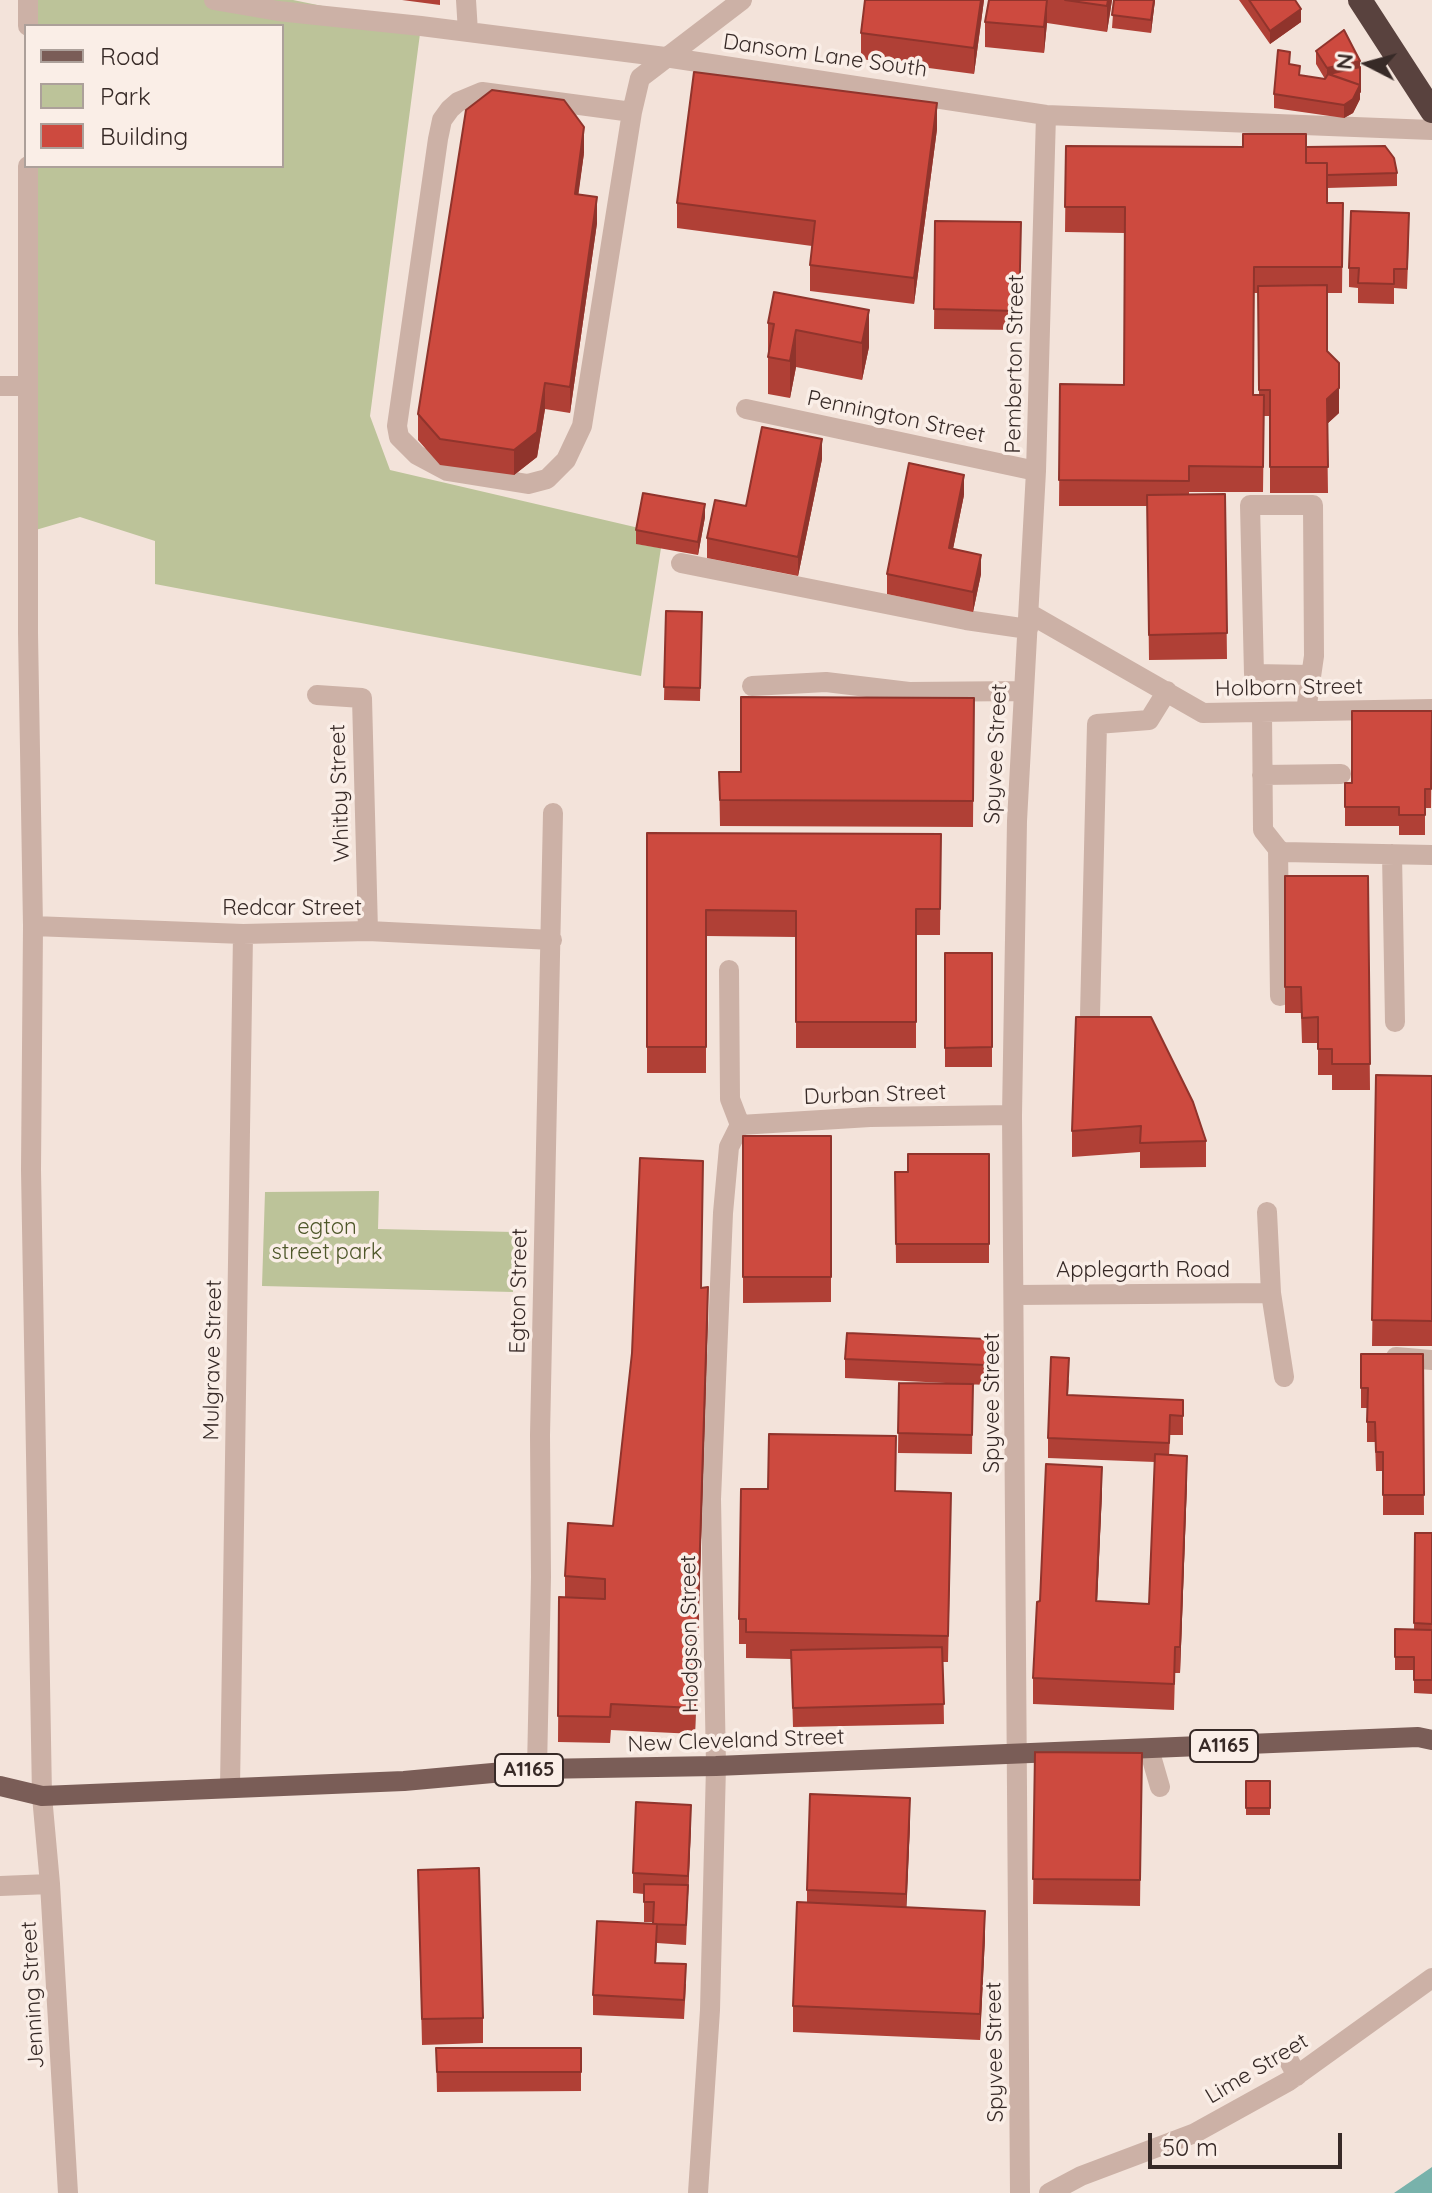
<!DOCTYPE html>
<style>
body{margin:0}
#map{position:relative;width:1432px;height:2193px;overflow:hidden;background:#f3e3da;font-family:Quicksand,sans-serif}
canvas{display:block}
.legend{position:absolute;left:24px;top:24px;width:260px;height:144px;box-sizing:border-box;background:#faeee7;border:2px solid #aca09a;margin:0;padding:10px 14px;list-style:none;font-size:24px;color:#372a27}
.legend li{display:flex;align-items:center;gap:16px;height:40px}
.legend b{width:40px;border:2px solid #aca09a}
.north{position:absolute;left:1328px;top:24px;width:80px;height:80px;-webkit-text-stroke:6px #faeee7;paint-order:stroke;rotate:276deg;font-size:22px;font-weight:700;line-height:32px;text-align:center;color:#372a27}
.north::after{content:'';display:block;margin:auto;width:28px;height:36px;background:#372a27;clip-path:polygon(50% 0,100% 100%,50% 72%,0 100%)}
.scale{position:absolute;left:1148px;top:2133px;width:194px;height:36px;box-sizing:border-box;border:4px solid #372a27;border-top:0;padding-left:10px;font-size:24px;line-height:28px;white-space:nowrap;color:#372a27;-webkit-text-stroke:6px #faeee7;paint-order:stroke}
</style>
<div id="map">
<canvas width="1432" height="2193"></canvas>
<ul class="legend">
<li><b style="height:10px;background:#7a5d57"></b>Road</li>
<li><b style="height:22px;background:#bcc399"></b>Park</li>
<li><b style="height:22px;background:#cd4a3f"></b>Building</li>
</ul>
<div class="north">N</div>
<div class="scale">50 m</div>
</div>
<script>
const context = document.querySelector('canvas').getContext('2d');
context.lineJoin = 'round';
function paint(path, color) {
  context.fillStyle = color;
  context.fill(path, 'evenodd');
}
function toPath(rows) {
  const path = new Path2D();
  for (const r of rows) {
    path.moveTo(r[0], r[1]);
    for (let i = 2; i < r.length; i += 2) path.lineTo(r[i], r[i + 1]);
  }
  return path;
}
function strokePath(path, color, width, dash) {
  context.strokeStyle = color;
  context.lineWidth = width;
  context.lineCap = dash ? 'butt' : 'round';
  context.setLineDash(dash || []);
  context.stroke(path);
}
function write(font, color, halo, rows, align = 'center') {
  context.font = font + ' Quicksand,sans-serif';
  context.lineWidth = 7;
  context.setLineDash([]);
  context.textBaseline = 'middle';
  context.strokeStyle = halo;
  context.fillStyle = color;
  for (const [text, x, y, turn = 0] of rows) {
    context.save();
    context.translate(x, y);
    context.rotate((+turn || 0) * Math.PI / 180);
    context.textAlign = isNaN(turn) ? turn : align;
    if (halo) context.strokeText(text, 0, 0);
    context.fillText(text, 0, 0);
    context.restore();
  }
}
const green = toPath([
 [29,0,293,0,421,26,370,416,390,470,639,528,637,544,661,548,641,676,155,584,155,541,80,517,22,534,27,166,282,166,282,26,29,26],
 [379,1191,378,1229,514,1232,513,1292,262,1286,265,1192]
]);
const water = toPath([
 [1432,2167,1432,2193,1394,2193]
]);
const minor = toPath([
 [28,0,28,26],
 [214,0,278,11,421,26,665,57,1046,115,1432,130],
 [466,0,468,32],
 [632,112,582,426,566,460,547,479,528,484,447,471,417,455,399,437,397,426,438,139,442,120,450,109,458,102,482,92,632,112,640,78,742,0],
 [28,166,28,633,33,926,31,1170,42,1796,50,1884,68,2193],
 [0,386,28,386],
 [746,409,1036,471],
 [681,563,966,620,1028,629],
 [1030,614,1203,713,1432,709],
 [752,686,826,682,909,692,1023,691],
 [317,695,362,698,368,931],
 [1306,711,1314,656,1313,505,1250,505,1254,674,1311,675],
 [1262,712,1263,830,1278,849,1283,852,1432,855],
 [1262,775,1341,774],
 [1278,849,1280,996],
 [1392,854,1395,1022],
 [33,926,243,934,368,931,552,940],
 [729,970,730,1099,740,1125],
 [1090,1015,1097,724,1149,720,1167,691],
 [740,1125,870,1117,1012,1115],
 [1267,1212,1271,1293,1284,1377],
 [1016,1295,1271,1293],
 [1396,1357,1432,1360],
 [1149,1749,1160,1787],
 [537,1769,541,1577,540,1435,553,813],
 [230,1787,243,934],
 [0,1886,50,1884],
 [1286,2055,1297,2076],
 [698,2193,710,2010,716,1766,711,1499,723,1213,729,1147,740,1125],
 [1020,2193,1012,1115,1017,821,1036,471,1046,115],
 [1049,2193,1081,2176,1195,2133,1289,2081,1432,1978]
]);
const major = toPath([
 [0,1786,42,1796,404,1781,537,1769,716,1766,1418,1737,1432,1740]
]);
const highway = toPath([
 [1360,0,1432,111]
]);
const wall = toPath([
 [402,0,440,0,440,5],
 [865,0,984,0,974,74,861,59,861,33],
 [989,0,1112,0,1107,32,1047,23,1044,53,985,47,985,22],
 [1114,0,1155,0,1151,33,1112,28],
 [1239,0,1295,0,1301,22,1270,44],
 [1316,51,1360,99,1353,113,1344,118,1274,108,1274,94,1290,64,1300,75,1325,79,1316,64],
 [937,129,914,304,810,291,810,265,812,246,677,228,677,203],
 [1066,146,1306,147,1397,173,1397,186,1327,188,1327,203,1343,203,1342,293,1327,293,1327,351,1339,413,1327,424,1328,493,1270,493,1270,416,1264,416,1263,492,1189,492,1189,495,1225,494,1227,659,1149,660,1147,506,1059,506,1060,384,1124,385,1125,233,1065,232],
 [1254,293,1258,293,1259,395,1253,395],
 [584,153,578,194,597,223,570,413,545,409,537,457,514,475,440,465,418,440,418,414],
 [935,221,1021,222,1019,330,934,329],
 [1409,233,1407,289,1394,288,1394,304,1358,303,1358,288,1349,287,1349,268],
 [869,310,869,347,862,380,796,367,790,398,768,394,768,323],
 [822,459,798,576,707,558,707,538,746,506],
 [964,495,953,549,981,574,973,612,887,594,887,574],
 [705,517,698,555,636,544,636,530],
 [666,611,702,612,700,701,664,700],
 [974,698,973,827,720,826,719,772,741,772],
 [1432,711,1431,808,1425,808,1425,835,1399,835,1399,826,1345,826,1345,783,1352,783],
 [647,833,941,834,940,935,916,935,916,1048,796,1048,796,937,706,936,706,1073,647,1073],
 [1285,876,1368,876,1370,1090,1332,1090,1332,1075,1318,1075,1318,1043,1302,1043,1301,1013,1285,1013],
 [945,953,992,953,992,1067,945,1067],
 [1376,1075,1432,1076,1432,1346,1372,1346],
 [1193,1102,1206,1141,1206,1167,1140,1168,1140,1152,1072,1157,1072,1131],
 [743,1136,831,1136,831,1302,743,1303],
 [989,1154,989,1263,896,1263,895,1172,908,1172],
 [701,1288,708,1313,695,1734,611,1730,610,1743,558,1742,559,1597,565,1597,565,1576,613,1526],
 [1361,1354,1423,1354,1424,1515,1383,1515,1383,1471,1376,1471,1375,1442,1367,1442,1367,1408,1361,1408],
 [845,1359,987,1359,986,1385,845,1378],
 [1069,1378,1068,1395,1183,1400,1183,1435,1170,1435,1169,1455,1187,1481,1180,1673,1175,1673,1174,1710,1033,1704,1033,1678,1040,1601,1102,1492,1097,1601,1149,1604,1155,1462,1048,1458,1048,1438],
 [899,1383,973,1384,972,1454,898,1453],
 [896,1491,951,1518,948,1662,943,1662,944,1724,793,1727,791,1659,746,1658,746,1644,739,1644,739,1619],
 [1415,1533,1432,1533,1432,1694,1414,1693,1414,1670,1395,1670,1395,1629,1414,1630],
 [1035,1752,1142,1753,1140,1906,1033,1904],
 [1246,1781,1270,1781,1270,1815,1246,1815],
 [910,1824,906,1907,985,1937,980,2040,793,2032,793,2006,807,1903,807,1890],
 [691,1825,686,1945,657,1943,656,1963,686,1984,684,2019,593,2015,593,1995,653,1924,653,1922,644,1922,644,1894,633,1893,633,1873],
 [418,1870,483,2018,483,2043,422,2045],
 [436,2048,581,2048,581,2091,437,2092]
]);
const shadedWall = toPath([
 [981,0,984,0,974,74,974,48],
 [1047,0,1047,23,1044,53,1044,27],
 [1108,0,1112,0,1107,32,1107,6],
 [1154,0,1155,0,1151,33,1151,20],
 [1301,9,1301,22,1270,44,1270,31],
 [1360,61,1360,99,1353,113,1344,118,1344,105,1360,74,1327,82,1327,68],
 [937,103,937,129,914,304,914,278],
 [584,127,584,153,575,220,575,194],
 [597,197,597,223,570,413,570,387],
 [869,310,869,347,862,380,862,343],
 [796,330,796,367,790,398,790,361],
 [545,383,545,409,537,457,514,475,514,450],
 [1339,388,1339,413,1327,424,1327,399],
 [822,439,822,459,798,576,798,557],
 [964,475,964,495,949,568,949,548],
 [705,504,705,517,698,555,698,542],
 [981,555,981,574,973,612,973,592],
 [708,1287,708,1313,695,1734,695,1708],
 [1187,1456,1187,1481,1180,1673,1180,1647],
 [1102,1467,1102,1492,1096,1627,1096,1601],
 [910,1798,910,1824,906,1920,906,1894],
 [691,1805,691,1825,688,1896,688,1876],
 [985,1911,985,1937,980,2040,980,2014]
]);
const building = toPath([
 [865,0,981,0,974,48,861,33,865,0],
 [989,0,1047,0,1044,27,985,22,989,0],
 [1065,0,1108,0,1107,6,1065,0],
 [1114,0,1154,0,1151,20,1112,15,1114,0],
 [1249,0,1295,0,1301,9,1270,31,1249,0],
 [1344,30,1360,61,1327,68,1316,51,1344,30],
 [1278,50,1290,52,1289,64,1300,66,1299,75,1325,79,1328,74,1360,85,1353,99,1344,105,1274,94,1278,50],
 [1360,67,1360,92,1360,85,1329,74,1360,67],
 [694,72,937,103,914,278,810,265,815,221,677,203,694,72],
 [492,90,564,100,584,127,575,194,597,197,570,387,545,383,537,432,514,450,440,439,418,414,466,110,492,90],
 [1243,134,1306,134,1306,163,1327,163,1327,203,1343,203,1342,267,1254,267,1253,395,1264,395,1263,467,1189,466,1189,481,1059,480,1060,384,1124,385,1125,207,1065,207,1066,146,1243,147,1243,134],
 [1385,146,1394,158,1397,173,1327,175,1327,163,1306,163,1306,147,1385,146],
 [1351,211,1409,213,1407,269,1394,269,1394,284,1358,283,1359,268,1349,268,1351,211],
 [935,221,1021,222,1019,311,934,309,935,221],
 [1327,285,1327,351,1339,363,1339,388,1327,399,1328,467,1270,467,1270,390,1259,390,1258,286,1327,285],
 [774,292,869,310,862,343,796,330,790,361,768,357,774,324,768,323,774,292],
 [762,427,822,439,798,557,707,538,715,500,746,506,762,427],
 [909,463,964,475,949,548,981,555,973,592,887,574,909,463],
 [643,493,705,504,698,542,636,530,643,493],
 [1225,494,1227,633,1149,635,1147,495,1225,494],
 [666,611,702,612,700,688,664,687,666,611],
 [741,697,974,698,973,801,720,800,719,772,741,772,741,697],
 [1352,711,1432,711,1431,789,1425,789,1425,815,1399,815,1399,807,1345,807,1345,783,1352,783,1352,711],
 [647,833,941,834,940,909,916,909,916,1022,796,1022,796,911,706,910,706,1047,647,1047,647,833],
 [1285,876,1368,876,1370,1064,1332,1064,1332,1049,1318,1049,1318,1017,1302,1018,1301,987,1285,987,1285,876],
 [945,953,992,953,992,1047,945,1048,945,953],
 [1076,1017,1151,1017,1193,1102,1206,1141,1140,1143,1141,1126,1072,1131,1076,1017],
 [1376,1075,1432,1076,1432,1321,1372,1320,1376,1075],
 [743,1136,831,1136,831,1277,743,1277,743,1136],
 [908,1154,989,1154,989,1244,896,1244,895,1172,908,1172,908,1154],
 [640,1158,703,1161,701,1288,708,1287,695,1708,611,1704,610,1717,558,1716,559,1597,605,1599,605,1579,565,1576,568,1523,613,1526,632,1353,640,1158],
 [847,1333,987,1339,986,1365,845,1359,847,1333],
 [1361,1354,1423,1354,1424,1495,1383,1495,1383,1452,1376,1452,1375,1422,1367,1422,1368,1388,1361,1388,1361,1354],
 [1051,1357,1069,1358,1067,1395,1183,1400,1183,1416,1170,1415,1169,1443,1048,1438,1051,1357],
 [899,1383,973,1384,972,1435,898,1433,899,1383],
 [769,1434,896,1436,895,1491,951,1493,948,1636,746,1632,746,1619,739,1619,741,1489,768,1489,769,1434],
 [1155,1454,1187,1456,1180,1647,1175,1647,1174,1684,1033,1678,1037,1602,1040,1601,1046,1464,1102,1467,1096,1601,1149,1604,1155,1454],
 [1415,1533,1432,1533,1432,1624,1414,1623,1415,1533],
 [1395,1629,1432,1630,1432,1680,1414,1680,1414,1657,1395,1657,1395,1629],
 [942,1647,944,1704,793,1708,791,1650,942,1647],
 [1035,1752,1142,1753,1140,1880,1033,1879,1035,1752],
 [1246,1781,1270,1781,1270,1808,1246,1808,1246,1781],
 [810,1794,910,1798,906,1894,807,1890,810,1794],
 [636,1802,691,1805,688,1876,633,1873,636,1802],
 [479,1868,483,2018,422,2019,418,1870,479,1868],
 [644,1884,688,1885,686,1925,653,1924,654,1902,644,1902,644,1884],
 [797,1902,985,1911,980,2014,793,2006,797,1902],
 [597,1921,657,1924,655,1963,686,1964,684,2000,593,1995,597,1921],
 [436,2048,581,2048,581,2072,437,2072,436,2048]
]);
const shields = [
 [1224,1746,68],
 [529,1770,68]
];
const shieldNames = [
 ["A1165",1224,1746],
 ["A1165",529,1770]
];
const streetNames = [
 ["Dansom Lane South",825,56,8],
 ["Pemberton Street",1015,364,-89],
 ["Pennington Street",896,417,12],
 ["Holborn Street",1289,688,-1],
 ["Spyvee Street",996,754,-87],
 ["Whitby Street",340,793,-92],
 ["Redcar Street",292,908],
 ["Durban Street",875,1095,-2],
 ["Applegarth Road",1143,1270],
 ["Egton Street",519,1291,-89],
 ["Mulgrave Street",213,1360,-89],
 ["Spyvee Street",992,1403,-90],
 ["Hodgson Street",690,1634,-91],
 ["New Cleveland Street",736,1741,-2],
 ["Jenning Street",33,1995,-93],
 ["Spyvee Street",995,2052,-91],
 ["Lime Street",1257,2069,-31]
];
const parkNames = [
 ["egton",327,1227],
 ["street park",327,1252]
];
paint(green, '#bcc399');
paint(water, '#78b2ab');
strokePath(minor, '#ccb1a6', 20);
strokePath(major, '#7a5d57', 20);
strokePath(highway, '#59423e', 24);
paint(wall, '#b04036');
paint(shadedWall, '#90342c');
paint(building, '#cd4a3f');
strokePath(building, '#90342c', 2);
for (const [x, y, w] of shields) {
  const box = new Path2D();
  box.roundRect(x - w / 2, y - 16, w, 32, 6);
  context.fillStyle = '#faeee7';
  context.fill(box);
  strokePath(box, '#372a27', 2);
}
write('bold 20px', '#372a27', null, shieldNames);
write('22px', '#372a27', '#faeee7', streetNames);
write('22px', '#4e5729', '#faeee7', parkNames);
</script>
